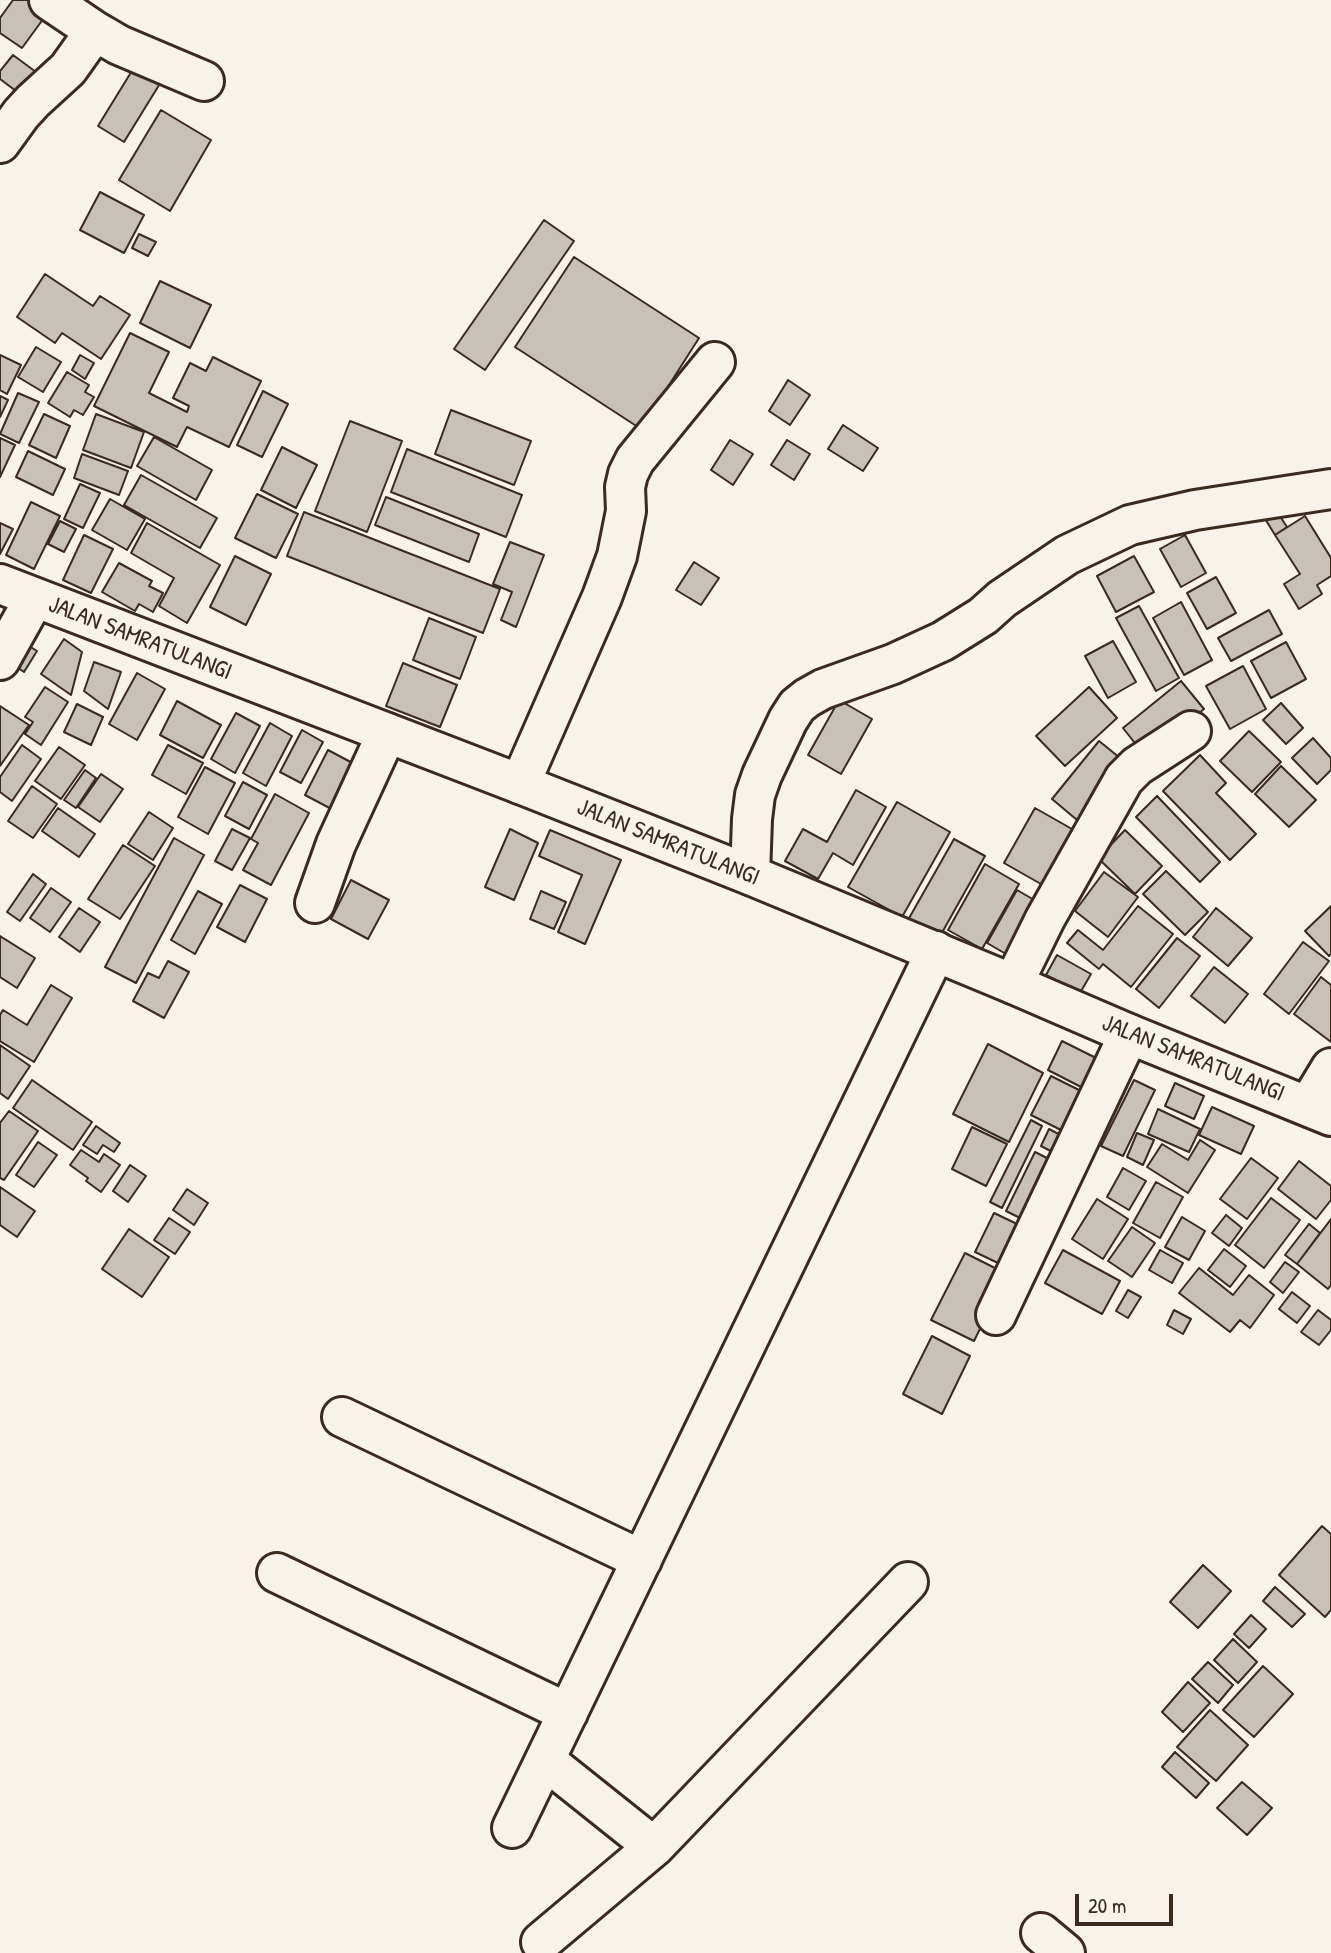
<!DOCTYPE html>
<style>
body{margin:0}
#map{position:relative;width:1331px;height:1953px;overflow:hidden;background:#f7f3e8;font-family:"Patrick Hand",sans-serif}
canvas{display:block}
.scale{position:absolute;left:1075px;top:1894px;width:98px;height:32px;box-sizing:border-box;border:4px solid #3b2a1e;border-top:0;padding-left:9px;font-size:21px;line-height:24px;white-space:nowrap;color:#3b2a1e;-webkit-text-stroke:5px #f7f3e8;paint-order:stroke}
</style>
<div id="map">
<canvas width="1331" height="1953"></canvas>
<div class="scale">20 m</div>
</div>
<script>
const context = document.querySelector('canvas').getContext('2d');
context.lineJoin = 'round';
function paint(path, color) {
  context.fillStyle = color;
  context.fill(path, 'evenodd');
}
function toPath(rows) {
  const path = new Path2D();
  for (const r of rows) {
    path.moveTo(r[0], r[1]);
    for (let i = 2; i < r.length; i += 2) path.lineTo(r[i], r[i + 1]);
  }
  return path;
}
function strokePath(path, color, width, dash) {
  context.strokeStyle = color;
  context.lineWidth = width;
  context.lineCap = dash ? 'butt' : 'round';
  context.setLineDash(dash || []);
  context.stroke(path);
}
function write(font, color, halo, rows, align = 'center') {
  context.font = font + ' "Patrick Hand",sans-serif';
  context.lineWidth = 5;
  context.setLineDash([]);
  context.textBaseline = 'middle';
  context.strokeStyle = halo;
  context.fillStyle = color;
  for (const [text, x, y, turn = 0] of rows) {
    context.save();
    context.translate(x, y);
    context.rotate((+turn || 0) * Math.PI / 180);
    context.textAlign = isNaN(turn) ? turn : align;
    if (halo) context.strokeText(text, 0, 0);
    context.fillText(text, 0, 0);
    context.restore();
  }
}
const building = toPath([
 [13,0,34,0,49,11,22,48,0,33,0,18,13,0],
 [13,55,36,72,20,94,0,79,0,71,13,55],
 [138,61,164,77,124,142,98,126,138,61],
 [161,110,211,140,170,211,119,180,161,110],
 [100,192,144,215,124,253,80,230,100,192],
 [544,220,574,241,485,370,454,349,544,220],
 [139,234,156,242,148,256,132,248,139,234],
 [574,257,699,338,641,429,515,347,574,257],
 [45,274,93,306,100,296,130,315,101,359,62,333,55,343,17,317,45,274],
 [160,281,211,305,190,348,140,323,160,281],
 [130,333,169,352,149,393,187,412,189,406,173,398,190,363,206,371,213,357,261,381,229,447,187,427,177,447,94,406,130,333],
 [36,347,61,362,43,392,18,377,36,347],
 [0,355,21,365,7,394,0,390,0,355],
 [80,355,94,363,85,379,72,370,80,355],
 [67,372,89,385,85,392,94,397,83,415,74,410,70,417,48,403,67,372],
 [788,380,810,395,790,425,769,411,788,380],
 [263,391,288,404,262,457,237,445,263,391],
 [18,393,39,402,19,443,0,434,18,393],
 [0,396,8,400,0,417,0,396],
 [451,410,531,441,514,485,435,454,451,410],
 [44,414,70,426,56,458,29,445,44,414],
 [96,414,144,432,131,468,83,450,96,414],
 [350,421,402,441,367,532,315,511,350,421],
 [843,425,878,448,863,471,828,449,843,425],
 [154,437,212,470,196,500,137,466,154,437],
 [0,438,15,445,0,477,0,438],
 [730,440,753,454,733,485,711,470,730,440],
 [787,440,810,454,794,480,771,465,787,440],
 [282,447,317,465,296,508,261,490,282,447],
 [407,449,522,495,506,537,391,492,407,449],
 [28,451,65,469,53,495,16,477,28,451],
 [82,454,128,471,119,495,74,478,82,454],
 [141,475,217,518,200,548,124,505,141,475],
 [80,484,100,493,83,528,64,519,80,484],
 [257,494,298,514,276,558,235,538,257,494],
 [386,497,479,534,469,562,375,525,386,497],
 [110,499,145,519,127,550,92,530,110,499],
 [31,502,60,516,34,569,6,555,31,502],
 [1276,510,1287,527,1275,535,1264,517,1276,510],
 [304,512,500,589,483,633,287,556,304,512],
 [1305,516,1331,558,1331,576,1317,585,1322,594,1299,609,1284,584,1300,574,1275,535,1305,516],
 [60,521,76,529,64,552,48,544,60,521],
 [0,523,13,529,0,554,0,523],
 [147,523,220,565,187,623,159,606,174,578,131,553,147,523],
 [84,535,113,549,91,593,63,580,84,535],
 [1185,535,1206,573,1181,587,1160,549,1185,535],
 [510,542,544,555,516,627,501,620,512,592,493,584,510,542],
 [235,556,271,574,246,625,210,607,235,556],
 [1134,556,1154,592,1116,612,1097,576,1134,556],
 [694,562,719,578,701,605,676,590,694,562],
 [119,563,152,581,149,586,163,593,153,612,139,604,135,611,102,592,119,563],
 [1216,577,1236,613,1207,629,1187,593,1216,577],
 [1181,602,1212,660,1184,675,1153,618,1181,602],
 [1139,606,1179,678,1156,691,1116,618,1139,606],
 [1269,610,1282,634,1231,661,1218,638,1269,610],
 [429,618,476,637,460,679,413,660,429,618],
 [64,639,82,652,71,695,41,674,64,639],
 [21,641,37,651,24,672,8,661,21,641],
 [1113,641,1136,682,1108,698,1085,656,1113,641],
 [1286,642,1306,679,1271,698,1251,661,1286,642],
 [94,662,121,672,108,709,84,691,94,662],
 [403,663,457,685,440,727,386,706,403,663],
 [1243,666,1266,709,1230,729,1206,686,1243,666],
 [137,673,165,689,137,740,109,724,137,673],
 [1181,681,1204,709,1146,757,1123,728,1181,681],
 [45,687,68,702,41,745,25,734,33,722,25,717,45,687],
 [1089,687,1117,718,1065,766,1036,736,1089,687],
 [839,700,872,719,841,774,808,755,839,700],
 [177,701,221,725,203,758,160,735,177,701],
 [1281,703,1303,728,1286,744,1263,720,1281,703],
 [77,704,103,717,91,745,64,732,77,704],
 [0,706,29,725,0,766,0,706],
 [236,713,260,726,235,773,211,759,236,713],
 [270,723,292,736,266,786,243,773,270,723],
 [302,730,323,742,301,783,280,772,302,730],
 [1249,731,1281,762,1252,792,1220,761,1249,731],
 [1313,738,1331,758,1331,770,1317,784,1292,758,1313,738],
 [1099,741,1130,766,1083,825,1052,799,1099,741],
 [22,745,41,759,12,801,0,792,0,777,22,745],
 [168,745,203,763,186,794,152,775,168,745],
 [59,747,85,765,61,799,35,781,59,747],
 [328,750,360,767,337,812,305,795,328,750],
 [1200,755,1226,783,1216,793,1256,834,1230,860,1163,791,1200,755],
 [1281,766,1316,800,1289,827,1255,794,1281,766],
 [205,767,235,783,208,834,178,817,205,767],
 [85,770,96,778,76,808,64,800,85,770],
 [101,774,123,789,100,822,78,807,101,774],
 [243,782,267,795,249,829,225,816,243,782],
 [32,786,57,804,33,838,8,821,32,786],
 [856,790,886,807,853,865,833,853,818,879,785,861,803,829,827,842,856,790],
 [275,794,309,813,271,885,243,870,258,843,251,839,275,794],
 [1157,796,1220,862,1200,882,1136,817,1157,796],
 [897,802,950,832,902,917,848,887,897,802],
 [58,808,95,834,79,857,42,831,58,808],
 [1035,808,1079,833,1048,888,1004,863,1035,808],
 [149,812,173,828,153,860,128,844,149,812],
 [232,829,250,838,232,870,215,861,232,829],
 [510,829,538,843,514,900,485,887,510,829],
 [550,830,621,860,585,944,558,932,582,875,539,856,550,830],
 [1125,830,1162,866,1135,894,1098,858,1125,830],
 [174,838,204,855,136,983,105,967,174,838],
 [954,839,985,856,939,938,908,920,954,839],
 [123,845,155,866,120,919,88,899,123,845],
 [985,864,1019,884,982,949,948,930,985,864],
 [1166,871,1208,912,1185,935,1143,894,1166,871],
 [1104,872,1138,897,1108,937,1075,911,1104,872],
 [33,874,46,884,20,921,7,912,33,874],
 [351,880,389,900,368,939,331,919,351,880],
 [240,885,267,899,245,942,217,927,240,885],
 [51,888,71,902,50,932,30,918,51,888],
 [1017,890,1048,908,1018,961,987,943,1017,890],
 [198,891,222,904,195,954,171,940,198,891],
 [541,891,566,902,554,929,530,919,541,891],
 [1138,906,1173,934,1131,987,1103,964,1099,969,1067,943,1078,930,1103,950,1138,906],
 [1331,906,1331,954,1329,956,1305,931,1331,906],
 [79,908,100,922,80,952,59,937,79,908],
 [1216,908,1252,938,1228,966,1193,937,1216,908],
 [0,936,35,958,17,988,0,977,0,936],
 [1177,938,1200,956,1159,1008,1136,989,1177,938],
 [1303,942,1329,961,1289,1014,1264,994,1303,942],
 [1057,955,1091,974,1080,993,1046,975,1057,955],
 [168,961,189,972,164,1018,133,1001,148,973,159,978,168,961],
 [1214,967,1248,994,1225,1023,1191,996,1214,967],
 [1321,977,1331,985,1331,1042,1294,1014,1321,977],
 [51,985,72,998,34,1062,0,1041,0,1015,3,1010,27,1025,51,985],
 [1062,1041,1098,1059,1083,1088,1048,1070,1062,1041],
 [988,1044,1043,1073,1009,1142,953,1114,988,1044],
 [0,1045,30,1066,8,1099,0,1093,0,1045],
 [1051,1076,1089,1095,1069,1134,1031,1115,1051,1076],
 [32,1080,92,1122,73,1150,13,1108,32,1080],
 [1134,1080,1155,1090,1123,1156,1101,1146,1134,1080],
 [1175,1083,1204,1096,1194,1119,1165,1106,1175,1083],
 [1212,1107,1254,1126,1241,1154,1199,1135,1212,1107],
 [1158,1109,1200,1129,1189,1152,1148,1134,1158,1109],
 [9,1111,38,1131,4,1180,0,1178,0,1123,9,1111],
 [1031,1120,1042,1126,1002,1208,990,1202,1031,1120],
 [96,1126,120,1143,114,1152,103,1145,97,1154,83,1145,96,1126],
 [972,1127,1007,1144,986,1186,952,1169,972,1127],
 [1049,1129,1074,1142,1066,1159,1041,1146,1049,1129],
 [1137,1133,1154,1140,1143,1165,1127,1157,1137,1133],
 [1200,1140,1215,1150,1188,1193,1147,1167,1162,1144,1188,1160,1200,1140],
 [38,1142,57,1155,34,1187,16,1175,38,1142],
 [81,1150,99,1162,104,1154,120,1165,101,1192,86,1181,88,1178,70,1165,81,1150],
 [1035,1152,1061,1165,1032,1224,1006,1211,1035,1152],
 [1251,1158,1278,1178,1247,1219,1220,1199,1251,1158],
 [1299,1161,1331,1186,1331,1200,1316,1219,1278,1189,1299,1161],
 [130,1165,146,1176,128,1202,113,1191,130,1165],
 [1123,1168,1146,1181,1129,1210,1107,1197,1123,1168],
 [1156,1182,1183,1197,1160,1238,1133,1223,1156,1182],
 [0,1187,35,1211,17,1237,0,1225,0,1187],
 [187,1189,208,1203,194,1225,173,1210,187,1189],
 [1271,1198,1300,1220,1264,1268,1235,1245,1271,1198],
 [1097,1199,1128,1219,1103,1259,1072,1239,1097,1199],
 [994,1213,1034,1232,1026,1248,1009,1240,998,1263,975,1252,994,1213],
 [1226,1215,1242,1228,1229,1246,1212,1233,1226,1215],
 [1182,1217,1205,1231,1189,1260,1165,1247,1182,1217],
 [169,1218,190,1232,175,1254,154,1240,169,1218],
 [1331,1219,1331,1285,1328,1289,1297,1264,1331,1219],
 [1309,1224,1320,1233,1297,1264,1285,1255,1309,1224],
 [1132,1227,1155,1243,1132,1277,1108,1261,1132,1227],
 [129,1229,169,1257,142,1297,102,1269,129,1229],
 [1224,1249,1246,1266,1230,1287,1208,1270,1224,1249],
 [1063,1250,1120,1281,1102,1314,1045,1283,1063,1250],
 [1160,1250,1183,1263,1172,1283,1149,1270,1160,1250],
 [965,1253,1007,1274,974,1341,931,1320,965,1253],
 [1285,1262,1299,1272,1283,1293,1270,1282,1285,1262],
 [1199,1268,1233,1295,1249,1275,1274,1295,1250,1328,1240,1320,1230,1332,1179,1293,1199,1268],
 [1128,1290,1141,1297,1128,1318,1116,1311,1128,1290],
 [1292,1292,1310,1306,1297,1323,1279,1309,1292,1292],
 [1174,1310,1191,1319,1183,1334,1167,1325,1174,1310],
 [1318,1310,1331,1320,1331,1330,1319,1345,1301,1332,1318,1310],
 [932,1336,970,1356,942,1414,903,1394,932,1336],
 [1322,1526,1331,1534,1331,1610,1325,1617,1279,1575,1322,1526],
 [1203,1565,1231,1591,1198,1628,1170,1602,1203,1565],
 [1275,1587,1305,1614,1292,1627,1263,1601,1275,1587],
 [1251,1615,1266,1629,1249,1648,1234,1634,1251,1615],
 [1233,1639,1257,1662,1238,1683,1214,1660,1233,1639],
 [1208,1662,1233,1685,1218,1703,1192,1679,1208,1662],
 [1263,1666,1293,1694,1254,1737,1223,1710,1263,1666],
 [1188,1682,1210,1703,1183,1732,1162,1712,1188,1682],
 [1210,1710,1248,1745,1216,1781,1177,1747,1210,1710],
 [1175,1752,1209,1783,1196,1798,1162,1767,1175,1752],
 [1242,1782,1272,1808,1247,1835,1217,1808,1242,1782]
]);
const minor = toPath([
 [49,0,95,31,119,45,204,81],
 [0,143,21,114,33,101,68,69,95,31],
 [0,660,34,599],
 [520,784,602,597,617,556,626,511,625,487,628,474,635,460,715,362],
 [750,875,752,819,755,795,762,775,788,720,797,706,807,698,823,689,893,664,943,641,983,616,1002,599,1067,555,1130,525,1195,510,1331,489],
 [315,903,336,844,387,733],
 [1013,984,1045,919,1124,779,1137,766,1191,731],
 [1308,1106,1331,1068],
 [996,1315,1129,1034],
 [342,1417,642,1560],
 [277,1573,568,1713],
 [545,1760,654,1847],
 [512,1828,936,951],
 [1041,1933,1065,1953],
 [541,1942,654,1847,908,1582]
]);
const major = toPath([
 [0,584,520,784,750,875,1013,984,1129,1034,1331,1116]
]);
const streetNames = [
 ["JALAN SAMRATULANGI",140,639,21],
 ["JALAN SAMRATULANGI",668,843,22],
 ["JALAN SAMRATULANGI",1193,1059,22]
];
paint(building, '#c8c1b6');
strokePath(building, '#3b2a1e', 2);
strokePath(minor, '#3b2a1e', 44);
strokePath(major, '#3b2a1e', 44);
strokePath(minor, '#f7f3e8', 38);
strokePath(major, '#f7f3e8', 38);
write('24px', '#3b2a1e', '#f7f3e8', streetNames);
</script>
